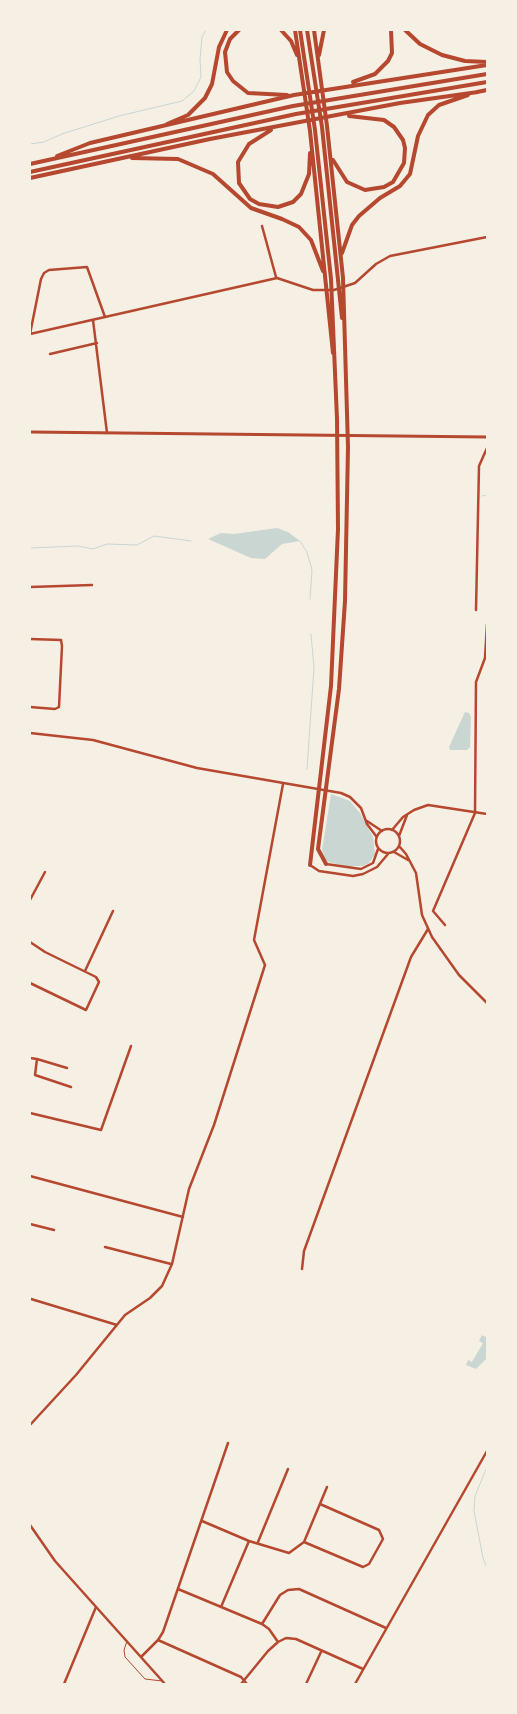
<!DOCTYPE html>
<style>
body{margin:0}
#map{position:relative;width:517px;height:1714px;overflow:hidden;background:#f6efe4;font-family:Lora,serif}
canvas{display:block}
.frame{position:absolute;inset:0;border:31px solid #f6efe4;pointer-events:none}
</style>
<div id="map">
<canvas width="517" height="1714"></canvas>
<div class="frame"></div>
</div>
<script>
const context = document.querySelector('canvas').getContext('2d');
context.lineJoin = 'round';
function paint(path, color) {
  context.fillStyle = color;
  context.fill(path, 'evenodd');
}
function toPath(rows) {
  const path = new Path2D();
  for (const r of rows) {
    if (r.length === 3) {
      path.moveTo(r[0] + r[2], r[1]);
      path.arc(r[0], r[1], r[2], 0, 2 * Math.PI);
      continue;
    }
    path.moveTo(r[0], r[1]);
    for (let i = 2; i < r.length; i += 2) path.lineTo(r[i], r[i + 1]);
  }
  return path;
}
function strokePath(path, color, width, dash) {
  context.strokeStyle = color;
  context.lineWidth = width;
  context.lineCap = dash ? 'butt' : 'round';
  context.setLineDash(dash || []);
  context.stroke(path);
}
const water = toPath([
 [277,528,288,532,300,541,282,544,265,559,251,558,208,539,221,533,234,534],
 [465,712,469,713,471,717,470,747,467,750,450,750,449,747],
 [331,794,350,801,360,813,373,837,375,854,369,863,363,866,346,866,328,862,325,859,322,850],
 [487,1334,487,1358,476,1369,466,1365,468,1360,472,1362,483,1343,479,1341,482,1335,485,1337]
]);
const stream = toPath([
 [30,144,44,142,62,134,119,116,182,101,194,91,201,77,200,59,202,37,206,30],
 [482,496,487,495],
 [300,541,307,552,312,570,310,599],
 [30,548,78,546,93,549,107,544,137,545,154,536,191,541],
 [307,769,314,668,311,634],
 [487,1467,475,1496,474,1511,483,1558,487,1568]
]);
const service = toPath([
 [127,1641,124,1650,125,1657,145,1679,162,1681]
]);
const minor = toPath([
 [262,226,276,277],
 [93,320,107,433],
 [30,334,277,278,313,290,334,290,355,283,376,264,390,256,487,237],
 [30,334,41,279,44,273,49,270,87,267,105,317],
 [50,354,97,343],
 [30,587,92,585],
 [476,610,479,466,487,448],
 [30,639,61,640,62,646,59,707,55,709,30,707],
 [30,733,93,740,197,768,341,793,350,797,361,808,367,824,376,836],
 [367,821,382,831],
 [30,900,45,872],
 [445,925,433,911,475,813,476,682,485,658,487,624],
 [30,942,45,952,96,977,99,982,86,1010,30,983],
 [85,971,113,911],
 [30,1058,37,1059,35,1075,71,1087],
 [37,1059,67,1068],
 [30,1113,101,1130,131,1046],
 [30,1176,183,1217],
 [30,1224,54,1230],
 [105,1247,171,1264],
 [302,1269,304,1251,411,957,428,929],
 [31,1299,117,1325],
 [30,1425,76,1375,125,1315,150,1298,162,1286,172,1264,189,1189,214,1125,265,965,254,940,283,784],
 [202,1521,249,1541,289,1553,304,1542,327,1487],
 [258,1542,288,1469],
 [304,1542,363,1567,369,1564,383,1539,379,1530,320,1504],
 [178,1589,262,1624,269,1629,278,1642],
 [221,1607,249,1541],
 [262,1624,280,1595,288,1590,299,1589,386,1628],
 [158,1640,241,1677,247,1684],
 [142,1656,158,1640,163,1632,228,1443],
 [64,1684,96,1607],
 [241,1684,268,1651,278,1642,286,1638,296,1639,363,1669],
 [306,1684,321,1652],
 [355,1684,487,1451]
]);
const tertiary = toPath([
 [388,841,12],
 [392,830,403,817,414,810,428,805,487,814],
 [399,836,407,815],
 [399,846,406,854,416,873,422,915,432,937,459,975,487,1003],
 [394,852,408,860],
 [326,864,361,869,373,863,378,849],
 [310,865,319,871,353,876,363,874,377,867,388,854],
 [30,1525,55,1561,165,1684]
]);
const secondary = toPath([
 [30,432,487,437]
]);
const trunk = toPath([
 [239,30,230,39,225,52,227,72,233,81,248,93,287,95],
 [281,30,291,41,297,55],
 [295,30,310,131,333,353],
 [300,30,315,130,331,279,337,419,338,529,331,686,310,865],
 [307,30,322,127,342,318],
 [314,30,327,126,343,278,348,447,345,601,339,689,318,849,326,864],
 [405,30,420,44,442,55,465,61,487,62],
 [319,55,324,30],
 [353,82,375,74,388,61,392,53,391,30],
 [477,92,487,90],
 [167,124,188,115,205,98,212,84,219,47,227,30],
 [271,130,249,144,238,162,239,183,250,199,259,204,278,207,293,202,301,194,309,174,310,153],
 [57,156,90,143,294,95,487,65],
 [132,158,178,159,213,174,251,208,282,219,299,227,311,240,323,271],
 [333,160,347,182,365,190,384,187,393,182,404,163,405,148,403,140,394,127,384,120,349,116],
 [30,164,293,106,487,74],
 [30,172,296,114,487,82],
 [30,178,210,139,400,103,478,92],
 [342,253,352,225,359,216,380,198,400,186,410,174,418,136,428,115,439,105,468,95]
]);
paint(water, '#c9d6d2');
strokePath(stream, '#c9d6d2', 1);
strokePath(service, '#b5482f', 1);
strokePath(minor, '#b5482f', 2.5);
strokePath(tertiary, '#b5482f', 2.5);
strokePath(secondary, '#b5482f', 3);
strokePath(trunk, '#b5482f', 4);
</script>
